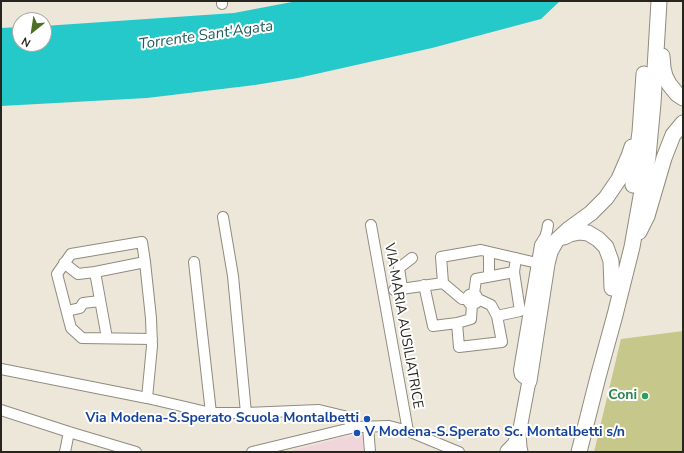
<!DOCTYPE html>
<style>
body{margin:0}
#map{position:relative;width:684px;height:453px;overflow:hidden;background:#ece7d9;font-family:"Nunito Sans",sans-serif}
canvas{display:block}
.frame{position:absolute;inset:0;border:2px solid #272520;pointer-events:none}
.north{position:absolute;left:12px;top:12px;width:40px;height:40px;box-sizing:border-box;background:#fff;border:1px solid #a9a8a6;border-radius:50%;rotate:210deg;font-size:11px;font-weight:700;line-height:16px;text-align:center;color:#272520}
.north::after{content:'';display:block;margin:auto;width:14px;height:18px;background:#4c6e25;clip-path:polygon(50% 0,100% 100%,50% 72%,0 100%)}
</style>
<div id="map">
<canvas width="684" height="453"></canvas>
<div class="frame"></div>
<div class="north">N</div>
</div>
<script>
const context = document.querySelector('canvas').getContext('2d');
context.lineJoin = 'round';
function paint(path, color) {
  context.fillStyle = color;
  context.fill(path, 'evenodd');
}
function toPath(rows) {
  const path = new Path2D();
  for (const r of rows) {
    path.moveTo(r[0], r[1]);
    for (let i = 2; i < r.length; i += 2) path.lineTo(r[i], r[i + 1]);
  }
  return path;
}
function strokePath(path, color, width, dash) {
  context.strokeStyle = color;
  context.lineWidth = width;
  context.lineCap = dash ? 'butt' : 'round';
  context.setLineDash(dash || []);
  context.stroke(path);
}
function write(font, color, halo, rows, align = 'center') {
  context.font = font + ' "Nunito Sans",sans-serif';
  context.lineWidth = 4;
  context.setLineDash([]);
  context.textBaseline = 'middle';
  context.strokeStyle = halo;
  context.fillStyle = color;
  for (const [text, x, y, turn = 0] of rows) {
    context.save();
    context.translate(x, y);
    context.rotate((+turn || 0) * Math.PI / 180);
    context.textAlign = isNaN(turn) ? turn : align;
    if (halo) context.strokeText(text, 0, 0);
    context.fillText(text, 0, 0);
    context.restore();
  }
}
const education = toPath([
 [363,434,363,452,291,452,294,450,340,438,355,435]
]);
const green = toPath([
 [683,331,683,452,594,452,621,339]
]);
const water = toPath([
 [297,1,560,1,541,19,432,48,298,78,255,85,147,98,1,106,1,28,20,27,20,44,44,44,44,26,234,13]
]);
const minor = toPath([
 [222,1,222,4],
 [223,217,233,276,246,413],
 [371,225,408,431],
 [489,252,489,276],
 [194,262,211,413],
 [64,263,78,274,95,272,145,262],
 [95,272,107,338],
 [424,285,433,326,457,323,471,319,472,304,469,303,467,298,469,295,472,294,476,295,478,299,476,303,472,304],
 [402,288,399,268,412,258],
 [394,290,443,283],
 [474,294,476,279,514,272],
 [467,298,462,299,443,283,441,257,481,250,537,263],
 [67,311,80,308,83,303,100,301],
 [497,316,520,311,514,272,516,258],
 [457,323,459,347,502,342,497,316,491,305,478,299],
 [1,369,147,398,211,413,246,413,319,410,344,416,355,427],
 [529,381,523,378,520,375,519,370,540,245,545,237,547,231,548,225],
 [147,398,152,346,151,318,145,262,142,242,71,254,57,274,71,328,82,338,152,339],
 [1,410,69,432,136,452],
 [368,426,370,452],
 [65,452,69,432],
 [252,452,355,427,389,426,408,431,459,452]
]);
const major = toPath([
 [507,451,514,444,519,434],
 [521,452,520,447,519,434,529,381]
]);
const highway = toPath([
 [662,56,663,68,665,76,669,84,677,94,683,98],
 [633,185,640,132,644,74],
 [639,232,647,216,664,158,673,135,683,123],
 [564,237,570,234,580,232,588,233,598,239,606,247,611,261,612,288],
 [529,381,547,264,550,252,556,241,569,229,591,213,606,198,619,179,629,156,632,147],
 [579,452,598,377,615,315,632,247,648,157,653,103,659,1]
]);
const markers = [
 [645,396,4,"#2e9e5b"],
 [367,419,4,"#1a4fb4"],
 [357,433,4,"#1a4fb4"]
];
const streetNames = [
 ["VIA MARIA AUSILIATRICE",403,326,80]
];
const leisureNames = [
 ["Coni",637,396]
];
const transitNames = [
 ["Via Modena-S.Sperato Scuola Montalbetti",359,419],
 ["V Modena-S.Sperato Sc. Montalbetti s/n",365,433,"left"]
];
const waterNames = [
 ["Torrente Sant'Agata",206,36,-8]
];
paint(education, '#f0d6db');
paint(green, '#c5c88a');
paint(water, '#25c9ca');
strokePath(minor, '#908b7e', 12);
strokePath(major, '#908b7e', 15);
strokePath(highway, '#908b7e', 17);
strokePath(minor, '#fff', 10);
strokePath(major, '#fff', 13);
strokePath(highway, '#fff', 15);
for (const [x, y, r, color] of markers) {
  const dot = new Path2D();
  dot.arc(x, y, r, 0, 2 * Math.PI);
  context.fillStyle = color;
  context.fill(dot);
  strokePath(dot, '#fff', 1.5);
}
write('14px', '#272520', '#fff', streetNames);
write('bold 14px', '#27864d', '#fff', leisureNames, 'right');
write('bold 14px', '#164399', '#fff', transitNames, 'right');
write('italic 15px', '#205d5d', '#fff', waterNames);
</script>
